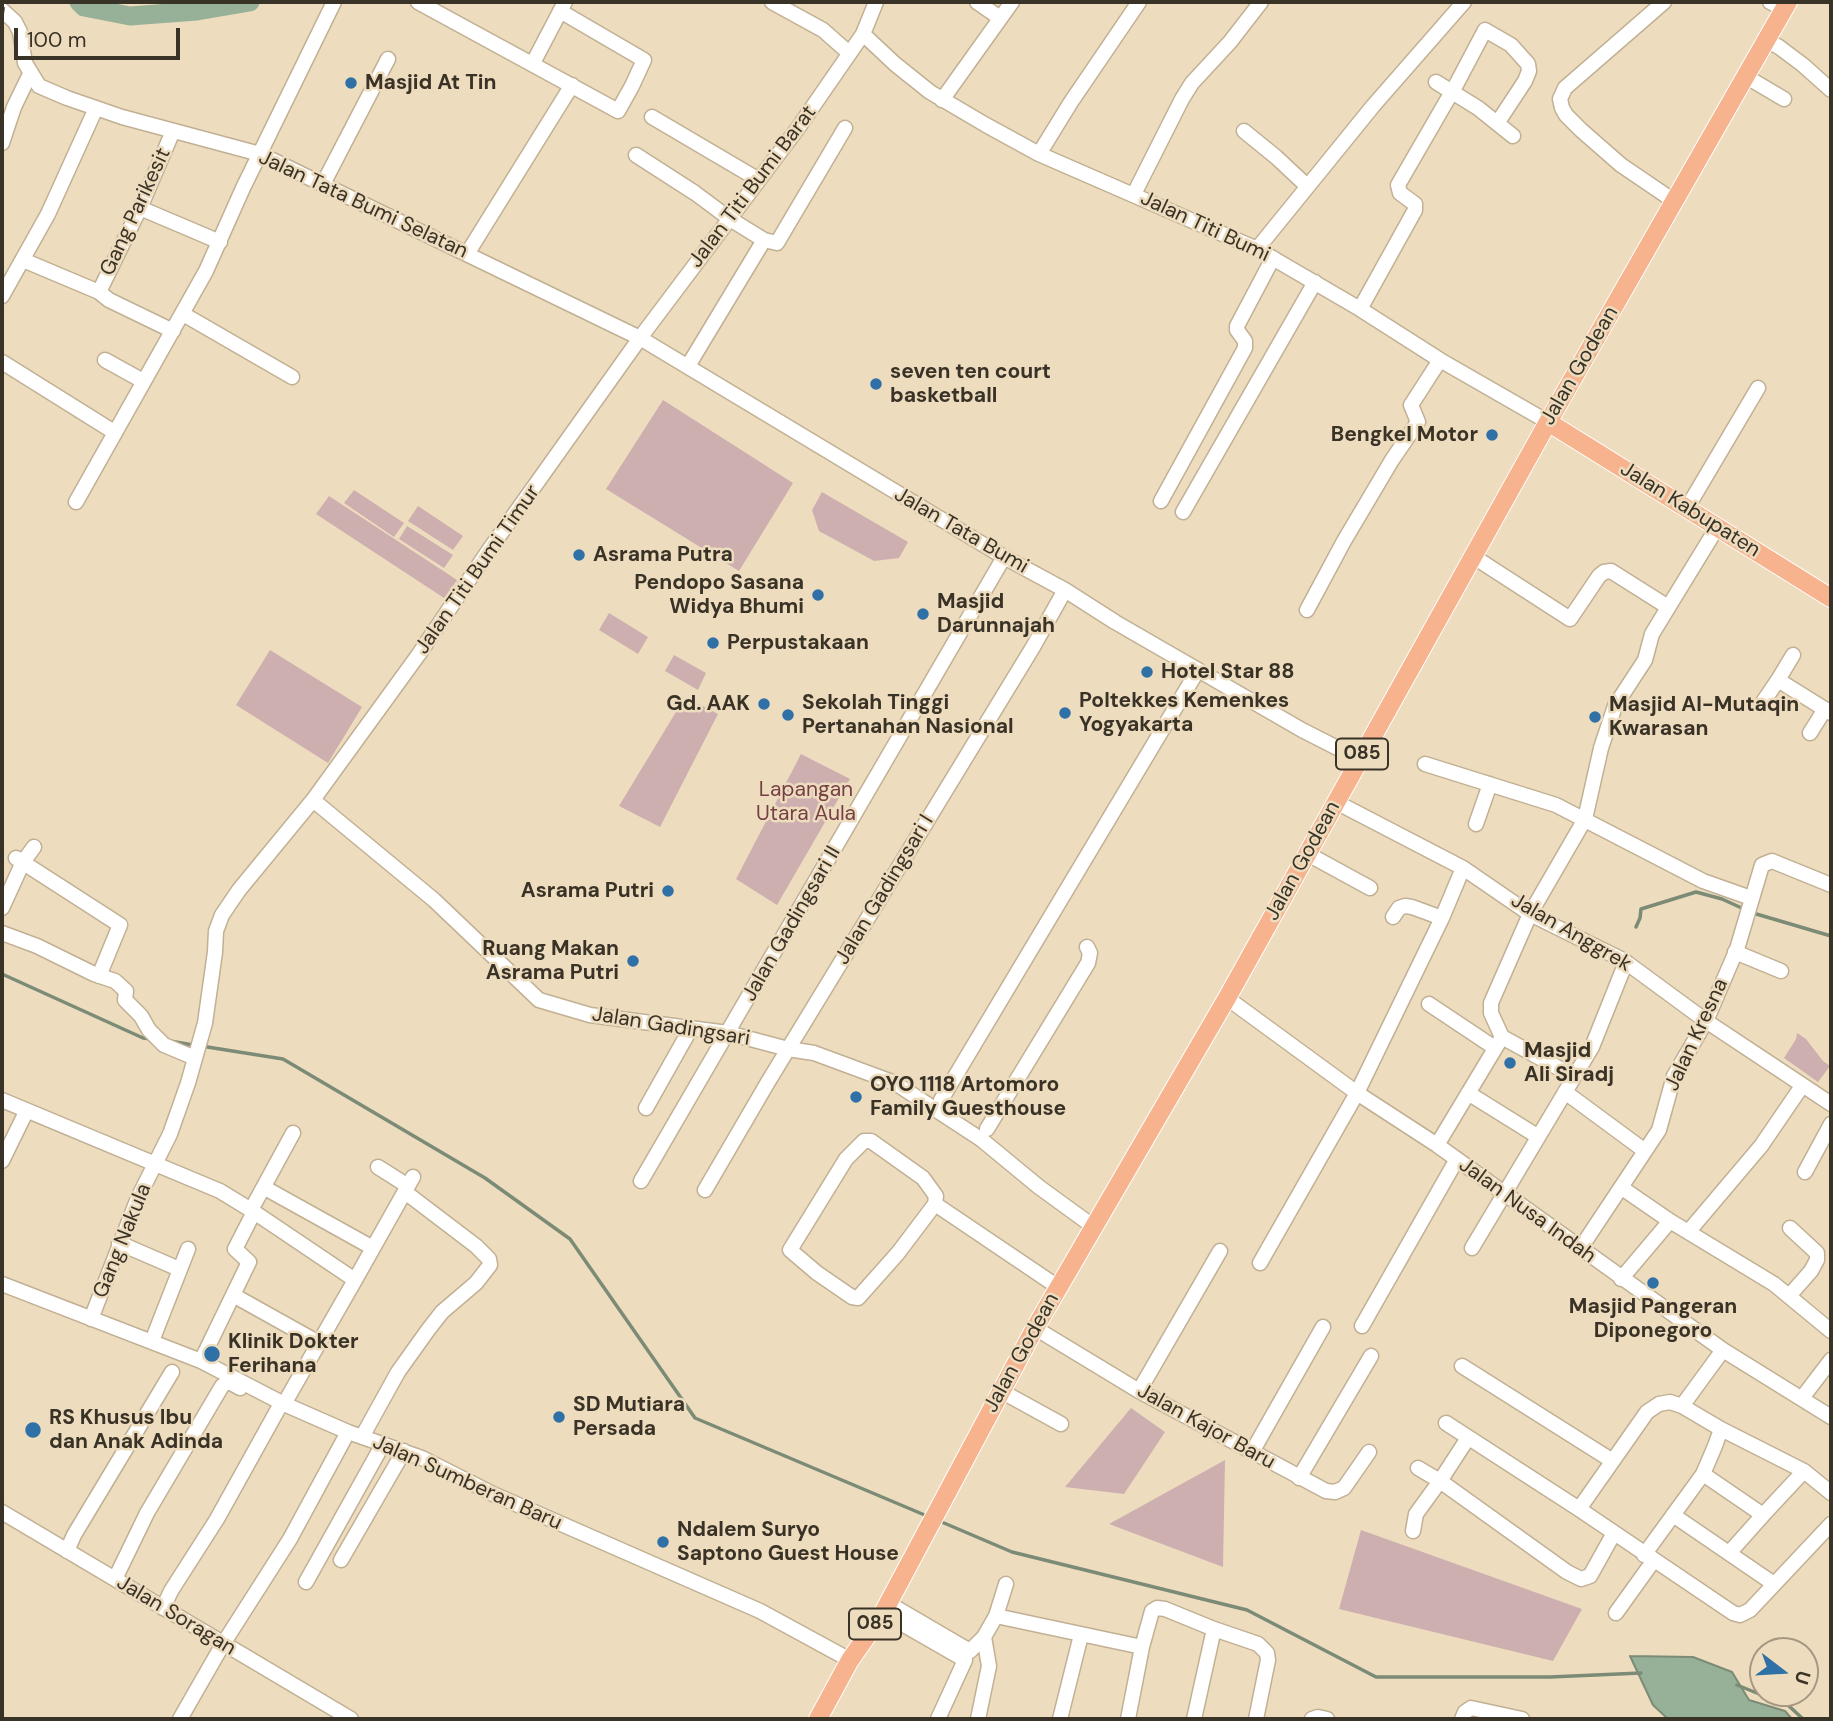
<!DOCTYPE html>
<style>
body{margin:0}
#map{position:relative;width:1833px;height:1721px;overflow:hidden;background:#eedcbf;font-family:"DM Sans",sans-serif}
canvas{display:block}
.frame{position:absolute;inset:0;border:4px solid #393226;pointer-events:none}
.north{position:absolute;left:1749px;top:1637px;width:70px;height:70px;box-sizing:border-box;background:#eedcbf;border:2px solid #a69882;border-radius:50%;rotate:107deg;font-size:19px;font-weight:700;line-height:28px;text-align:center;color:#393226}
.north::after{content:'';display:block;margin:auto;width:24px;height:32px;background:#2f70a6;clip-path:polygon(50% 0,100% 100%,50% 72%,0 100%)}
.scale{position:absolute;left:14px;top:28px;width:166px;height:32px;box-sizing:border-box;border:4px solid #393226;border-top:0;padding-left:9px;font-size:21px;line-height:24px;white-space:nowrap;color:#393226;-webkit-text-stroke:5px #eedcbf;paint-order:stroke}
</style>
<div id="map">
<canvas width="1833" height="1721"></canvas>
<div class="frame"></div>
<div class="north">U</div>
<div class="scale">100 m</div>
</div>
<script>
const context = document.querySelector('canvas').getContext('2d');
context.lineJoin = 'round';
function paint(path, color) {
  context.fillStyle = color;
  context.fill(path, 'evenodd');
}
function toPath(rows) {
  const path = new Path2D();
  for (const r of rows) {
    path.moveTo(r[0], r[1]);
    for (let i = 2; i < r.length; i += 2) path.lineTo(r[i], r[i + 1]);
  }
  return path;
}
function strokePath(path, color, width, dash) {
  context.strokeStyle = color;
  context.lineWidth = width;
  context.lineCap = dash ? 'butt' : 'round';
  context.setLineDash(dash || []);
  context.stroke(path);
}
function write(font, color, halo, rows, align = 'center') {
  context.font = font + ' "DM Sans",sans-serif';
  context.lineWidth = 5;
  context.setLineDash([]);
  context.textBaseline = 'middle';
  context.strokeStyle = halo;
  context.fillStyle = color;
  for (const [text, x, y, turn = 0] of rows) {
    context.save();
    context.translate(x, y);
    context.rotate((+turn || 0) * Math.PI / 180);
    context.textAlign = isNaN(turn) ? turn : align;
    if (halo) context.strokeText(text, 0, 0);
    context.fillText(text, 0, 0);
    context.restore();
  }
}
const green = toPath([
 [663,400,793,483,739,571,606,489],
 [354,490,404,523,394,537,344,503],
 [822,492,908,542,899,558,874,561,819,531,812,510],
 [329,496,457,580,446,596,444,598,316,514],
 [418,506,463,536,453,550,408,521],
 [407,526,453,555,444,568,399,539],
 [609,613,648,637,638,654,599,630],
 [270,650,362,707,328,763,236,705],
 [674,655,706,673,698,690,665,671],
 [685,697,718,714,660,827,619,806],
 [801,754,850,779,777,905,736,879],
 [1797,1033,1806,1039,1823,1061,1830,1066,1818,1082,1784,1058,1796,1039],
 [1131,1408,1165,1432,1124,1494,1065,1487],
 [1225,1460,1223,1567,1109,1524],
 [1361,1530,1582,1609,1553,1661,1339,1609]
]);
const water = toPath([
 [1630,1656,1693,1657,1732,1672,1749,1700,1785,1711,1792,1719,1668,1719,1653,1705,1630,1656]
]);
const stream = toPath([
 [1753,913,1831,936],
 [1636,927,1640,918,1641,909,1696,892,1722,899,1746,910],
 [2,974,143,1038,152,1039],
 [170,1041,193,1045],
 [201,1046,283,1059,485,1178,570,1239,695,1418,927,1516],
 [937,1520,1012,1552,1247,1610,1376,1677,1550,1677,1641,1673],
 [1737,1685,1789,1706,1803,1719]
]);
const river = toPath([
 [79,2,84,7,130,16,197,11,250,2]
]);
const minor = toPath([
 [418,2,618,111,632,86,644,60,560,11],
 [772,2,823,30,849,53],
 [977,2,1000,18],
 [1664,2,1565,88,1560,99,1562,108,1566,115,1581,130,1621,165,1674,201],
 [1770,2,1784,9],
 [2,10,15,22,20,32,25,63,39,86,67,98,122,117,260,154,640,338,1004,557,1065,590,1115,622,1302,730,1359,759],
 [863,34,895,64,930,92,986,125,1039,154,1257,249,1360,309,1440,360,1548,422],
 [1766,40,1779,47,1803,65,1831,90],
 [533,63,565,2],
 [1745,76,1784,99],
 [1436,82,1478,108,1513,136],
 [942,100,1012,2],
 [652,117,759,180],
 [1244,131,1276,157,1307,186],
 [2,143,14,107,30,74],
 [1039,154,1071,102,1139,2],
 [636,155,695,193,730,219,764,240,777,243,845,128],
 [323,184,388,59],
 [1134,194,1182,99,1192,83,1230,42,1261,2],
 [140,208,220,242],
 [1257,249,1373,106,1464,2],
 [467,254,572,85],
 [23,260,99,292,109,300,173,331],
 [99,292,140,208,173,131],
 [2,296,48,214,96,108],
 [1360,309,1415,210,1415,204,1400,193,1398,185,1457,83,1485,30,1511,45,1528,64,1529,71,1525,81,1498,122],
 [183,314,292,377],
 [105,360,143,381],
 [2,362,114,432],
 [688,366,764,240],
 [1161,501,1245,348,1245,341,1237,330,1237,326,1273,258],
 [76,502,206,271,243,188,334,2],
 [1687,508,1758,388],
 [1183,512,1315,282],
 [1474,557,1570,619,1599,576,1604,572,1611,571,1668,607],
 [1307,610,1344,541,1392,460,1418,422,1411,405,1440,360],
 [1793,655,1778,680,1831,713],
 [1761,705,1778,680],
 [1810,733,1825,709],
 [1425,764,1556,805,1703,881,1751,898],
 [313,800,434,900,539,1000,590,1015,728,1033,788,1049,814,1053,895,1083,982,1140,1039,1187,1094,1227],
 [1336,802,1463,868,1530,914,1623,960,1706,1021,1831,1104],
 [1476,824,1490,784],
 [1306,853,1370,888],
 [16,858,120,925,99,976],
 [2,908,23,862,34,847],
 [1393,917,1399,908,1405,906,1412,907,1442,918],
 [2,933,37,946,94,974,115,981,126,991,125,1000,141,1016,149,1030,164,1045,195,1058],
 [1735,952,1781,971],
 [1227,998,1357,1093,1437,1145,1723,1350,1831,1417],
 [1429,1004,1495,1048],
 [1502,1037,1573,1076],
 [1565,1092,1645,1151],
 [1468,1093,1537,1136],
 [2,1100,220,1191,251,1210,355,1280,284,1404],
 [941,1100,1198,670],
 [646,1108,691,1028],
 [987,1129,1088,963,1090,953,1087,947],
 [1437,1145,1502,1037,1491,1013,1491,1003,1530,914,1585,819,1601,748,1615,706,1645,660,1652,634,1718,526],
 [2,1161,26,1112],
 [378,1167,408,1186],
 [1805,1172,1831,1124],
 [641,1181,1004,557],
 [265,1188,373,1248],
 [1622,1188,1670,1221,1774,1284,1831,1331],
 [705,1190,768,1082,1033,647,1065,590],
 [935,1204,936,1196,923,1178,871,1141,864,1141,846,1159,790,1250,817,1273,852,1297,858,1298,898,1253,935,1204,1058,1287],
 [251,1210,293,1133],
 [1689,1231,1761,1146,1802,1086],
 [119,1243,179,1269],
 [1472,1248,1592,1047,1626,962],
 [1580,1249,1659,1130,1674,1076,1706,1021,1737,949,1762,865,1772,861,1831,885],
 [1260,1263,1357,1093,1442,918,1463,868],
 [1621,1279,1670,1221],
 [355,1280,413,1177],
 [2,1284,201,1361,284,1404,348,1432,422,1458,493,1494,760,1611,850,1660],
 [233,1295,319,1343],
 [1789,1296,1811,1271,1817,1260,1817,1253,1790,1228],
 [91,1319,138,1198,170,1134,188,1083,205,1023,215,952,216,931,222,915,239,890,313,800,419,654,489,550,640,338,798,128,863,34,876,2],
 [1362,1326,1457,1159],
 [1035,1328,1139,1391,1326,1491,1335,1492,1344,1488,1369,1452],
 [152,1341,188,1249],
 [201,1361,249,1262,235,1249,254,1212],
 [1462,1366,1611,1460],
 [1001,1391,1061,1424],
 [1139,1391,1220,1251],
 [1802,1398,1831,1360],
 [1446,1423,1579,1509,1733,1613,1740,1615,1750,1610,1831,1524],
 [1721,1429,1804,1471,1831,1493],
 [362,1437,398,1372,428,1330,442,1312,476,1283,490,1265,489,1259,476,1246,405,1192],
 [1252,1452,1323,1327],
 [1418,1468,1440,1481,1567,1572,1581,1579,1590,1576,1614,1533],
 [1703,1474,1763,1515,1804,1471],
 [1299,1478,1371,1356],
 [1579,1509,1647,1412,1659,1404,1670,1402,1682,1406],
 [2,1512,351,1719],
 [1673,1515,1774,1584],
 [1413,1531,1416,1514,1440,1481,1468,1438],
 [67,1551,74,1535,172,1372],
 [1730,1552,1763,1515],
 [1644,1555,1703,1474,1715,1446,1721,1429,1682,1406,1723,1350],
 [341,1560,404,1451],
 [115,1579,147,1513,222,1386,226,1383,231,1383,240,1388],
 [306,1582,383,1444],
 [888,1603,970,1651,984,1637,989,1666,978,1719],
 [163,1608,171,1591,217,1519,282,1402],
 [883,1613,965,1660,938,1719],
 [1616,1613,1654,1560],
 [996,1616,1142,1647,1152,1611,1157,1608,1165,1609,1214,1629,1258,1644,1267,1653,1268,1660,1256,1719],
 [984,1637,996,1616,1006,1584],
 [180,1719,223,1644,290,1539,348,1432],
 [1060,1719,1081,1635],
 [1128,1719,1142,1647],
 [1194,1719,1214,1629],
 [1312,1719,1318,1717,1327,1719],
 [1462,1719,1465,1712,1471,1708,1522,1719]
]);
const major = toPath([
 [1548,422,1831,598],
 [818,1719,850,1660,883,1613,1035,1328,1227,998,1548,422,1788,2]
]);
const rail = toPath([
 [2,16,4,2]
]);
const markers = [
 [351,83,7,"#2f70a6"],
 [876,384,7,"#2f70a6"],
 [1492,435,7,"#2f70a6"],
 [579,555,7,"#2f70a6"],
 [818,595,7,"#2f70a6"],
 [923,614,7,"#2f70a6"],
 [713,643,7,"#2f70a6"],
 [1147,672,7,"#2f70a6"],
 [764,704,7,"#2f70a6"],
 [1065,713,7,"#2f70a6"],
 [788,715,7,"#2f70a6"],
 [1595,717,7,"#2f70a6"],
 [668,891,7,"#2f70a6"],
 [633,961,7,"#2f70a6"],
 [1510,1063,7,"#2f70a6"],
 [856,1097,7,"#2f70a6"],
 [1653,1283,7,"#2f70a6"],
 [212,1354,9,"#2f70a6"],
 [559,1417,7,"#2f70a6"],
 [33,1430,9,"#2f70a6"],
 [663,1542,7,"#2f70a6"]
];
const shields = [
 [1362,754,52],
 [875,1624,52]
];
const shieldNames = [
 ["085",1362,754],
 ["085",875,1624]
];
const poiNames = [
 ["Masjid At Tin",365,83],
 ["seven ten court",890,372],
 ["basketball",890,396],
 ["Bengkel Motor",1478,435,"right"],
 ["Asrama Putra",593,555],
 ["Pendopo Sasana",804,583,"right"],
 ["Widya Bhumi",804,607,"right"],
 ["Masjid",937,602],
 ["Darunnajah",937,626],
 ["Perpustakaan",727,643],
 ["Hotel Star 88",1161,672],
 ["Poltekkes Kemenkes",1079,701],
 ["Yogyakarta",1079,725],
 ["Sekolah Tinggi",802,703],
 ["Pertanahan Nasional",802,727],
 ["Gd. AAK",750,704,"right"],
 ["Masjid Al-Mutaqin",1609,705],
 ["Kwarasan",1609,729],
 ["Asrama Putri",654,891,"right"],
 ["Ruang Makan",619,949,"right"],
 ["Asrama Putri",619,973,"right"],
 ["Masjid",1524,1051],
 ["Ali Siradj",1524,1075],
 ["OYO 1118 Artomoro",870,1085],
 ["Family Guesthouse",870,1109],
 ["Masjid Pangeran",1653,1307,"center"],
 ["Diponegoro",1653,1331,"center"],
 ["Klinik Dokter",228,1342],
 ["Ferihana",228,1366],
 ["SD Mutiara",573,1405],
 ["Persada",573,1429],
 ["RS Khusus Ibu",49,1418],
 ["dan Anak Adinda",49,1442],
 ["Ndalem Suryo",677,1530],
 ["Saptono Guest House",677,1554]
];
const streetNames = [
 ["Jalan Titi Bumi Barat",753,187,-53],
 ["Jalan Tata Bumi Selatan",363,205,25],
 ["Gang Parikesit",136,212,-65],
 ["Jalan Titi Bumi",1205,227,25],
 ["Jalan Godean",1580,366,-60],
 ["Jalan Kabupaten",1690,510,32],
 ["Jalan Tata Bumi",961,531,30],
 ["Jalan Titi Bumi Timur",478,570,-55],
 ["Jalan Godean",1303,861,-61],
 ["Jalan Gadingsari I",885,890,-59],
 ["Jalan Gadingsari II",792,924,-60],
 ["Jalan Anggrek",1571,933,30],
 ["Jalan Gadingsari",671,1027,9],
 ["Jalan Kresna",1697,1035,-65],
 ["Jalan Nusa Indah",1527,1211,36],
 ["Gang Nakula",123,1241,-68],
 ["Jalan Godean",1022,1353,-61],
 ["Jalan Kajor Baru",1206,1427,29],
 ["Jalan Sumberan Baru",467,1483,24],
 ["Jalan Soragan",176,1616,31]
];
const parkNames = [
 ["Lapangan",806,790],
 ["Utara Aula",806,814]
];
paint(green, '#cdafb0');
paint(water, '#97b199');
strokePath(water, '#7b8b76', 2);
strokePath(stream, '#7b8b76', 3.5);
strokePath(river, '#97b199', 19);
strokePath(minor, '#c1b093', 17);
strokePath(major, '#fff', 20);
strokePath(minor, '#fff', 14);
strokePath(major, '#f6b38e', 18);
strokePath(rail, '#4d4537', 3.5, [9, 9]);
for (const [x, y, r, color] of markers) {
  const dot = new Path2D();
  dot.arc(x, y, r, 0, 2 * Math.PI);
  context.fillStyle = color;
  context.fill(dot);
  strokePath(dot, '#eedcbf', 2.5);
}
for (const [x, y, w] of shields) {
  const box = new Path2D();
  box.roundRect(x - w / 2, y - 15.5, w, 31, 5);
  context.fillStyle = '#eedcbf';
  context.fill(box);
  strokePath(box, '#393226', 2);
}
write('bold 19px', '#393226', null, shieldNames);
write('bold 21px', '#393226', '#eedcbf', poiNames, 'left');
write('21px', '#393226', '#eedcbf', streetNames);
write('21px', '#753f44', '#eedcbf', parkNames);
</script>
